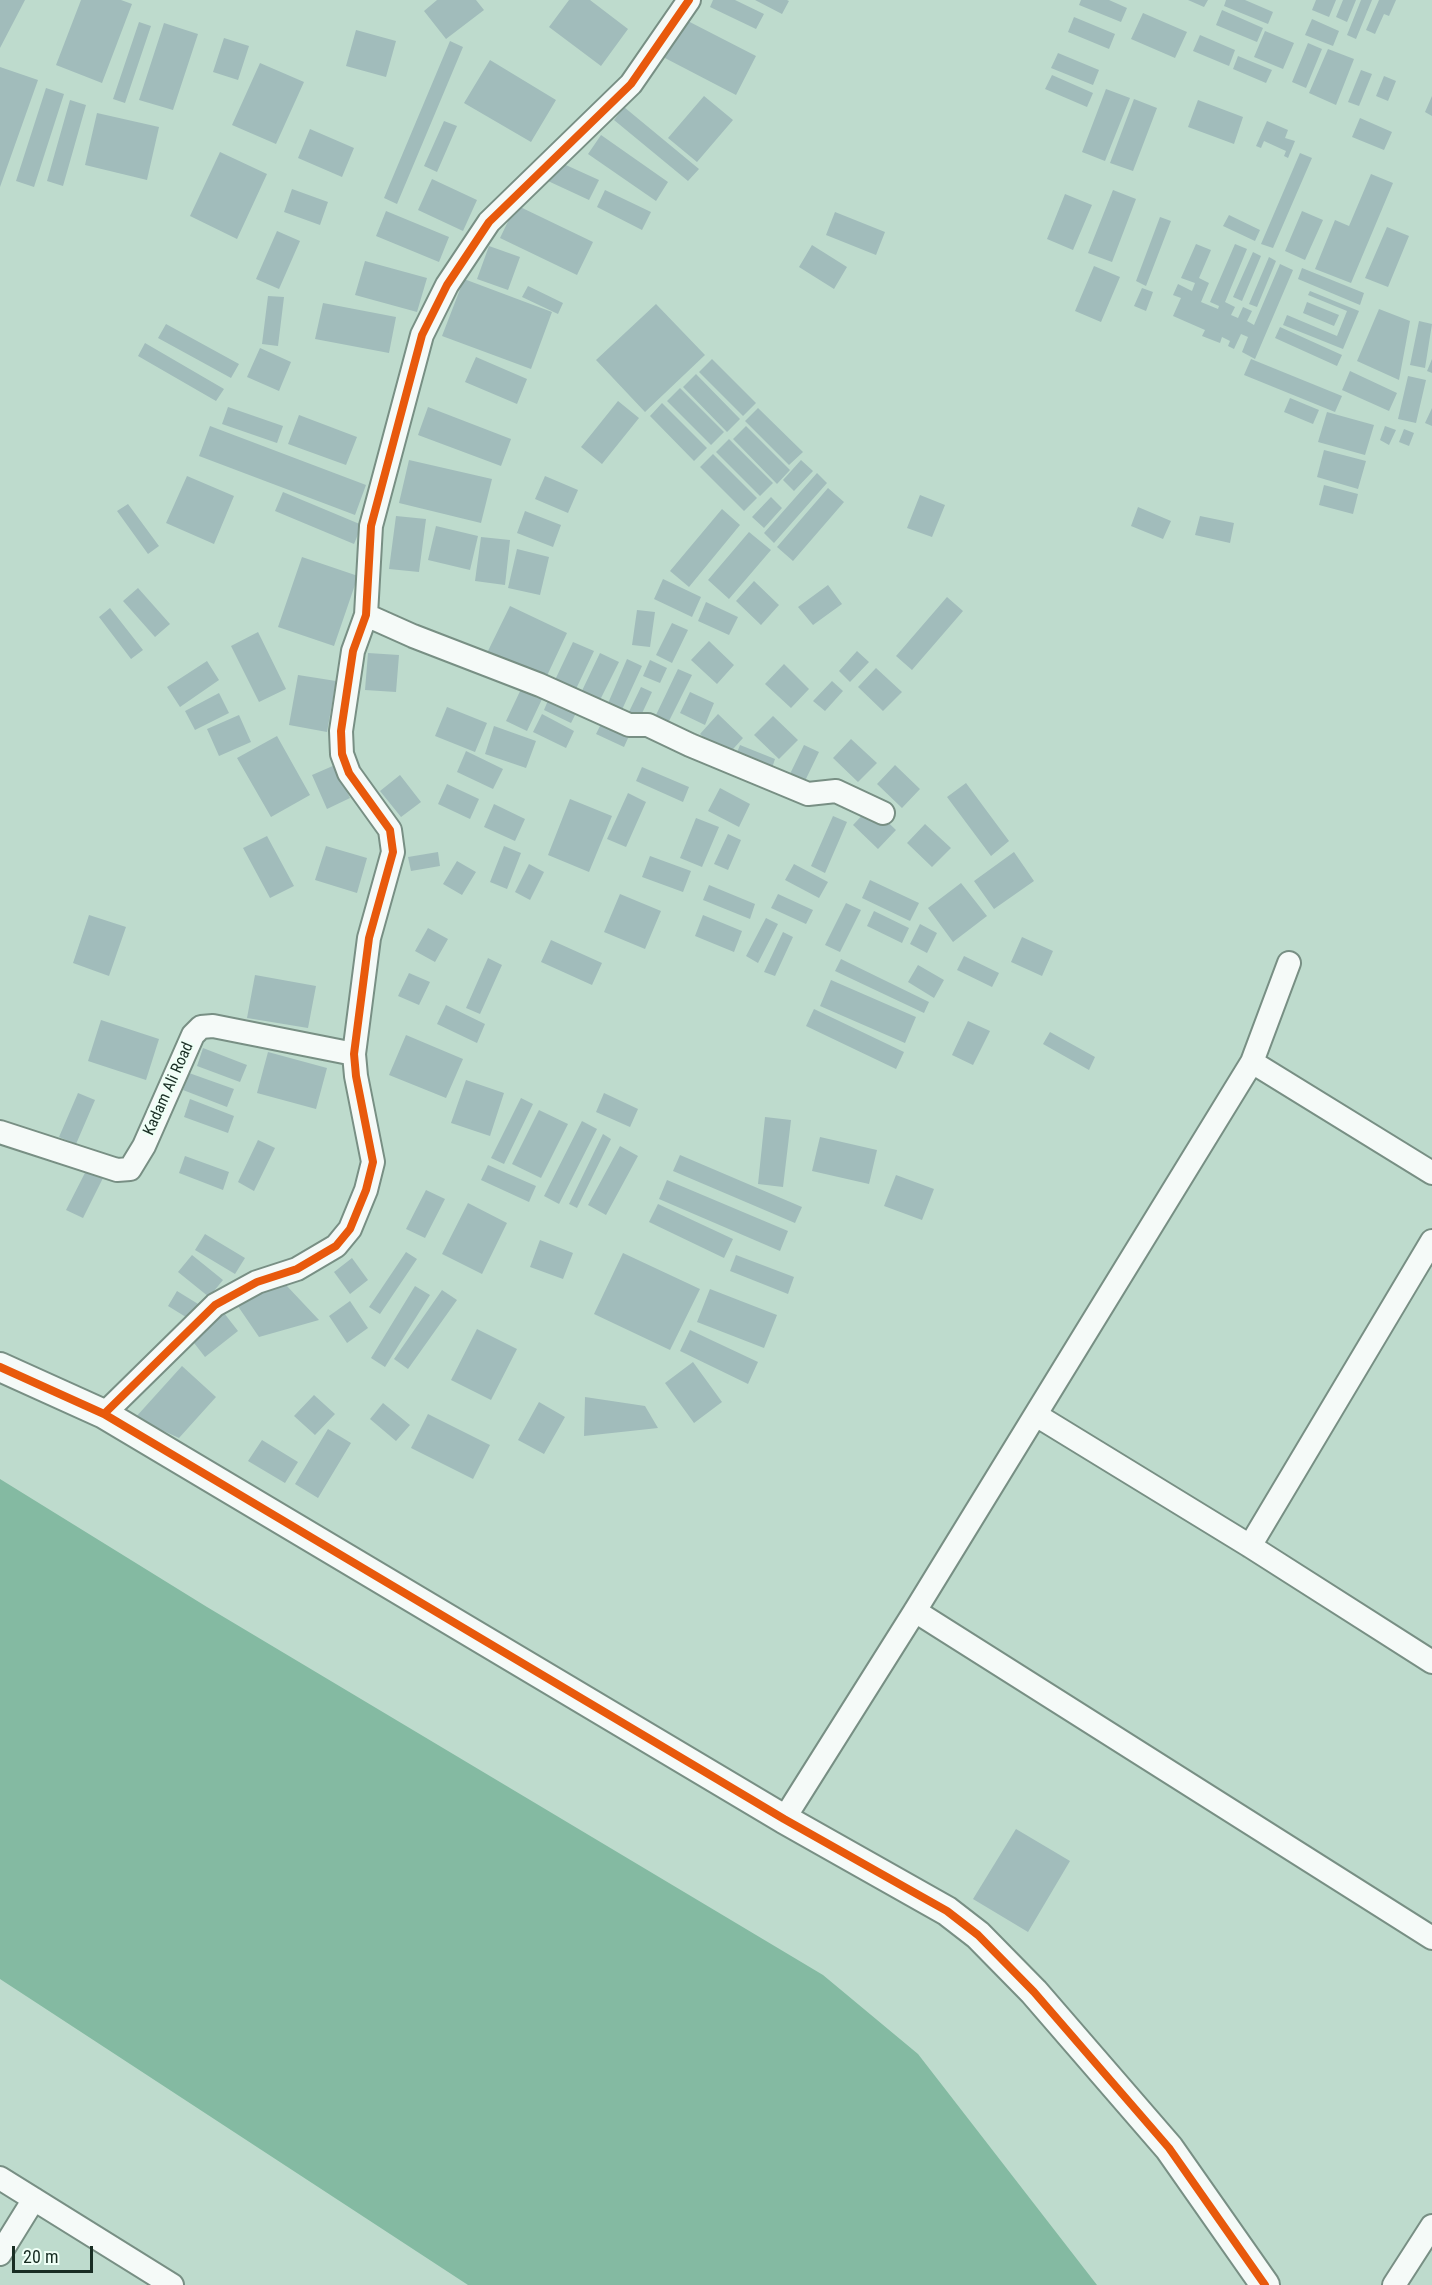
<!DOCTYPE html>
<style>
body{margin:0}
#map{position:relative;width:1432px;height:2285px;overflow:hidden;background:#bedbcd;font-family:"Roboto Condensed",sans-serif}
canvas{display:block}
.scale{position:absolute;left:12px;top:2246px;width:81px;height:27px;box-sizing:border-box;border:3px solid #182d23;border-top:0;padding-left:8px;font-size:18px;line-height:21px;white-space:nowrap;color:#182d23;-webkit-text-stroke:4px #effff6;paint-order:stroke}
</style>
<div id="map">
<canvas width="1432" height="2285"></canvas>
<div class="scale">20 m</div>
</div>
<script>
const context = document.querySelector('canvas').getContext('2d');
context.lineJoin = 'round';
function paint(path, color) {
  context.fillStyle = color;
  context.fill(path, 'evenodd');
}
function toPath(rows) {
  const path = new Path2D();
  for (const r of rows) {
    path.moveTo(r[0], r[1]);
    for (let i = 2; i < r.length; i += 2) path.lineTo(r[i], r[i + 1]);
  }
  return path;
}
function strokePath(path, color, width, dash) {
  context.strokeStyle = color;
  context.lineWidth = width;
  context.lineCap = dash ? 'butt' : 'round';
  context.setLineDash(dash || []);
  context.stroke(path);
}
function write(font, color, halo, rows, align = 'center') {
  context.font = font + ' "Roboto Condensed",sans-serif';
  context.lineWidth = 5;
  context.setLineDash([]);
  context.textBaseline = 'middle';
  context.strokeStyle = halo;
  context.fillStyle = color;
  for (const [text, x, y, turn = 0] of rows) {
    context.save();
    context.translate(x, y);
    context.rotate((+turn || 0) * Math.PI / 180);
    context.textAlign = isNaN(turn) ? turn : align;
    if (halo) context.strokeText(text, 0, 0);
    context.fillText(text, 0, 0);
    context.restore();
  }
}
const water = toPath([
 [0,1479,207,1607,823,1975,918,2054,1097,2285,468,2285,0,1979]
]);
const building = toPath([
 [0,0,25,0,0,48],
 [81,0,121,0,132,4,102,83,56,65],
 [437,0,476,0,484,10,446,39,424,11],
 [569,0,590,0,628,29,601,66,549,27],
 [713,0,735,0,764,14,756,29,710,7],
 [755,0,787,0,789,1,782,14],
 [1081,0,1109,0,1127,8,1121,22,1079,5],
 [1188,0,1208,0,1204,7],
 [1226,0,1245,0,1273,12,1268,24,1224,6],
 [1316,0,1336,0,1329,17,1312,10],
 [1343,0,1356,0,1347,22,1336,17],
 [1361,0,1372,0,1356,39,1347,35],
 [1379,0,1396,0,1389,16,1384,14,1375,34,1366,30],
 [1222,10,1263,28,1257,42,1216,25],
 [1143,13,1187,32,1175,58,1131,39],
 [1074,17,1115,34,1109,49,1068,32],
 [682,18,756,56,736,95,663,57],
 [1312,19,1339,31,1333,46,1305,35],
 [139,22,151,26,125,103,113,99],
 [164,23,198,34,173,110,139,100],
 [356,30,396,41,386,77,346,66],
 [1265,31,1294,43,1283,69,1254,57],
 [1200,35,1235,50,1229,66,1193,51],
 [224,38,249,46,238,80,213,72],
 [450,41,463,47,397,204,384,198],
 [1308,43,1322,49,1306,88,1292,82],
 [1328,49,1354,59,1336,105,1309,93],
 [1058,53,1099,70,1093,85,1051,68],
 [1238,56,1272,70,1266,83,1233,69],
 [490,60,556,100,531,142,464,103],
 [260,63,304,82,276,144,232,125],
 [0,67,38,80,0,187],
 [1361,70,1372,74,1359,106,1348,102],
 [1052,75,1093,93,1087,107,1045,89],
 [1384,76,1396,81,1388,101,1376,96],
 [46,88,64,94,34,187,16,181],
 [1106,89,1130,98,1105,161,1082,152],
 [704,96,733,120,697,162,668,138],
 [1432,96,1432,116,1425,112],
 [1134,99,1157,108,1133,171,1110,163],
 [70,100,86,105,63,186,47,181],
 [1198,100,1243,117,1234,144,1188,127],
 [624,107,699,169,688,181,614,120],
 [97,113,159,127,147,180,85,165],
 [1360,118,1392,132,1384,150,1352,137],
 [444,121,457,126,437,172,424,166],
 [1267,121,1288,130,1285,138,1295,141,1288,158,1284,156,1286,151,1264,141,1261,148,1256,146],
 [310,129,354,148,342,177,298,158],
 [601,135,668,182,656,201,588,154],
 [220,152,267,174,237,239,190,216],
 [1300,153,1312,158,1273,248,1261,244],
 [557,161,599,180,589,200,548,181],
 [1371,174,1393,183,1351,283,1315,269,1335,220,1349,226],
 [432,179,477,200,463,231,418,210],
 [292,189,328,202,320,225,284,212],
 [605,190,651,212,642,230,597,207],
 [1113,190,1136,199,1112,262,1088,253],
 [1065,194,1092,205,1073,250,1047,239],
 [516,205,593,242,577,275,500,238],
 [386,211,449,237,439,262,376,236],
 [1302,211,1323,220,1305,260,1285,251],
 [835,212,885,232,876,255,826,235],
 [1229,215,1260,230,1255,241,1223,226],
 [1160,217,1171,221,1146,286,1136,281],
 [1387,227,1409,236,1388,287,1365,278],
 [277,231,300,241,279,289,256,279],
 [1196,244,1211,250,1199,278,1209,283,1201,302,1218,309,1219,306,1210,302,1235,244,1247,249,1225,302,1235,307,1231,315,1238,318,1243,307,1252,311,1247,321,1254,325,1280,264,1293,270,1255,359,1242,352,1248,337,1241,334,1234,349,1228,346,1230,341,1222,337,1220,343,1202,336,1205,330,1173,316,1181,298,1173,295,1178,284,1192,291,1195,283,1181,278],
 [812,245,847,267,834,289,799,267],
 [489,246,520,257,508,290,477,279],
 [1253,252,1261,256,1242,301,1233,297],
 [1269,257,1276,261,1257,307,1249,304],
 [365,261,427,278,417,312,355,295],
 [1094,266,1120,277,1101,322,1075,311],
 [1302,268,1364,293,1360,305,1298,279],
 [464,279,552,312,531,369,442,336],
 [528,286,563,303,558,314,522,297],
 [1142,288,1153,292,1146,311,1134,306],
 [1310,291,1359,311,1343,349,1283,325,1287,315,1337,336,1347,311,1308,295],
 [268,296,284,297,278,346,262,344],
 [1307,302,1339,315,1334,326,1303,313],
 [323,303,396,317,389,353,315,339],
 [656,304,705,355,645,412,596,360],
 [1379,309,1410,321,1399,380,1357,361],
 [1419,321,1432,324,1425,368,1410,365],
 [166,324,239,364,231,378,158,338],
 [1280,327,1342,355,1337,366,1275,338],
 [145,343,224,389,216,401,138,356],
 [260,348,291,362,279,391,247,377],
 [476,357,527,379,517,404,465,382],
 [712,359,756,403,743,416,699,372],
 [1251,359,1342,396,1335,412,1244,375],
 [1432,359,1432,373,1427,371],
 [1350,371,1397,393,1389,411,1342,390],
 [696,374,740,419,727,432,683,387],
 [1408,376,1426,380,1416,423,1398,419],
 [680,388,724,432,711,445,667,401],
 [1290,398,1319,410,1313,424,1284,412],
 [618,401,639,418,602,464,581,447],
 [662,403,707,448,694,461,650,416],
 [228,407,283,426,277,443,222,424],
 [428,407,511,439,501,466,418,435],
 [758,408,803,452,789,465,745,421],
 [1432,408,1432,426,1425,423],
 [1327,412,1374,425,1365,455,1318,442],
 [299,415,357,437,346,465,288,444],
 [210,426,366,485,355,515,199,456],
 [746,426,790,470,777,484,733,439],
 [1385,426,1396,430,1389,445,1380,440],
 [1404,429,1414,433,1409,446,1399,442],
 [729,439,773,483,760,496,716,452],
 [1324,450,1366,461,1358,489,1317,477],
 [713,454,757,498,744,511,700,467],
 [409,460,492,479,481,523,399,503],
 [801,460,813,471,794,491,783,480],
 [817,473,827,483,774,543,764,533],
 [187,476,234,496,214,544,166,523],
 [545,476,578,490,568,513,535,499],
 [1324,485,1358,494,1353,514,1319,505],
 [828,488,844,502,793,561,777,547],
 [283,492,362,525,354,544,275,511],
 [920,495,945,505,932,537,907,528],
 [771,497,782,508,764,528,752,517],
 [128,504,159,546,148,554,117,511],
 [1138,507,1171,521,1163,539,1131,526],
 [722,509,740,525,689,587,670,571],
 [525,511,561,525,553,547,517,533],
 [396,516,426,519,419,572,389,569],
 [1200,516,1234,523,1230,543,1195,535],
 [436,526,478,536,470,570,428,560],
 [749,532,771,550,729,599,708,580],
 [481,537,510,540,505,585,475,581],
 [517,549,549,557,540,595,508,588],
 [302,557,358,576,334,646,278,627],
 [663,579,701,597,692,617,654,599],
 [754,581,779,605,761,625,736,601],
 [828,585,842,604,813,625,798,607],
 [138,588,170,624,155,637,123,601],
 [947,597,963,611,912,670,896,656],
 [706,602,738,617,729,635,698,621],
 [510,606,567,633,545,680,487,653],
 [110,608,143,650,131,659,99,617],
 [637,610,655,612,650,647,632,645],
 [672,623,688,630,672,663,656,655],
 [258,632,286,689,259,702,231,646],
 [709,641,734,665,717,684,691,660],
 [573,642,594,651,576,689,555,680],
 [857,651,869,662,850,682,839,671],
 [368,653,399,655,396,692,365,690],
 [600,653,619,662,598,704,580,695],
 [627,659,642,666,620,714,606,708],
 [650,660,667,668,660,683,643,676],
 [207,661,219,680,180,707,167,687],
 [784,664,809,689,791,708,765,684],
 [876,668,902,692,883,711,858,687],
 [678,669,692,675,669,721,656,715],
 [298,675,336,681,327,732,289,725],
 [832,681,843,691,825,711,813,701],
 [522,687,543,697,527,731,506,721],
 [641,687,652,692,637,724,626,718],
 [690,692,714,703,705,725,680,713],
 [219,693,229,713,195,730,185,711],
 [549,698,577,711,571,723,544,710],
 [447,707,487,723,475,752,435,736],
 [542,714,574,731,566,748,533,732],
 [718,714,743,738,725,758,700,734],
 [239,715,251,742,219,756,207,729],
 [773,716,798,740,779,759,754,735],
 [602,722,629,736,624,747,596,734],
 [494,726,536,741,526,768,485,754],
 [277,736,310,795,271,817,237,758],
 [851,739,877,763,858,782,833,758],
 [740,745,775,759,771,771,736,755],
 [804,745,819,752,804,783,789,776],
 [466,751,503,769,493,789,457,772],
 [335,765,350,798,327,809,312,775],
 [895,765,920,789,902,808,877,784],
 [642,767,689,787,683,802,636,781],
 [400,775,421,802,401,817,380,791],
 [966,783,1009,841,991,856,947,797],
 [447,784,479,799,470,819,438,804],
 [720,788,750,804,739,827,708,811],
 [628,793,646,802,626,847,607,839],
 [570,799,612,816,589,872,548,855],
 [494,804,525,819,515,841,484,827],
 [871,806,896,830,878,849,853,825],
 [833,816,847,822,825,873,811,866],
 [696,818,719,827,702,867,680,858],
 [925,824,951,848,932,867,907,843],
 [728,834,741,840,728,870,714,864],
 [267,836,294,886,270,898,243,848],
 [326,846,367,858,357,893,315,880],
 [504,846,521,853,507,889,490,882],
 [438,852,440,866,411,871,408,857],
 [1014,852,1034,881,994,909,974,881],
 [650,856,691,871,683,892,642,877],
 [457,861,476,872,462,895,443,884],
 [529,864,544,872,530,900,515,892],
 [794,864,828,882,819,898,785,880],
 [870,880,919,903,910,921,862,898],
 [961,883,987,916,953,942,928,908],
 [709,885,755,904,750,919,703,900],
 [620,894,661,911,645,949,604,932],
 [778,894,813,910,806,924,771,908],
 [846,903,861,910,840,952,825,945],
 [874,911,909,928,902,943,867,926],
 [89,915,126,927,109,976,73,963],
 [703,915,742,931,734,952,695,936],
 [766,918,778,924,758,963,746,956],
 [920,924,937,933,927,953,910,944],
 [428,928,448,939,435,962,415,951],
 [783,932,793,937,775,976,764,972],
 [1022,937,1053,951,1042,976,1011,962],
 [551,940,602,963,592,985,541,962],
 [964,956,999,973,992,987,957,970],
 [488,958,502,965,480,1014,466,1008],
 [841,959,929,1002,924,1013,835,971],
 [918,965,944,980,934,998,908,982],
 [409,973,430,982,419,1005,398,996],
 [255,975,316,986,308,1028,247,1018],
 [831,980,916,1017,905,1043,820,1006],
 [446,1005,485,1024,477,1043,437,1024],
 [814,1009,904,1052,896,1069,806,1026],
 [101,1020,159,1039,146,1080,88,1061],
 [968,1021,990,1031,973,1065,952,1055],
 [1050,1032,1095,1057,1089,1070,1043,1044],
 [406,1035,463,1059,446,1098,389,1075],
 [203,1048,247,1065,240,1082,197,1066],
 [268,1052,327,1068,316,1109,257,1093],
 [189,1073,234,1089,227,1107,183,1090],
 [466,1080,504,1093,490,1136,451,1123],
 [78,1093,95,1100,76,1144,59,1137],
 [604,1093,638,1109,630,1127,596,1112],
 [521,1098,533,1104,504,1164,491,1158],
 [190,1099,234,1116,228,1133,184,1117],
 [539,1110,568,1124,541,1178,512,1164],
 [765,1117,791,1120,783,1187,758,1184],
 [582,1121,597,1129,559,1204,544,1196],
 [603,1134,611,1139,577,1208,569,1204],
 [820,1137,877,1150,869,1184,812,1171],
 [258,1140,275,1148,254,1191,238,1182],
 [620,1146,638,1156,606,1215,588,1205],
 [680,1155,802,1207,795,1223,673,1171],
 [185,1156,229,1172,223,1190,179,1173],
 [488,1165,536,1186,529,1202,481,1180],
 [88,1167,104,1176,83,1218,66,1210],
 [896,1175,934,1189,922,1220,884,1206],
 [667,1180,788,1231,780,1251,659,1199],
 [426,1190,445,1199,425,1238,406,1229],
 [468,1203,507,1223,482,1274,442,1254],
 [658,1204,733,1239,724,1258,649,1222],
 [205,1234,245,1258,235,1274,195,1250],
 [540,1240,573,1253,563,1279,530,1267],
 [406,1252,417,1259,380,1314,369,1307],
 [623,1253,700,1289,670,1350,594,1314],
 [192,1255,223,1280,209,1297,178,1272],
 [736,1255,794,1277,788,1294,730,1271],
 [352,1258,368,1280,350,1294,334,1272],
 [286,1285,319,1320,259,1337,233,1299],
 [415,1286,430,1295,385,1367,371,1358],
 [710,1289,777,1315,764,1348,697,1322],
 [442,1290,457,1300,408,1369,394,1359],
 [177,1291,203,1307,194,1322,168,1306],
 [350,1301,368,1328,347,1343,329,1316],
 [224,1313,238,1331,205,1357,191,1339],
 [477,1329,517,1349,491,1400,451,1380],
 [690,1330,758,1362,748,1384,680,1351],
 [693,1362,722,1402,694,1423,665,1383],
 [182,1366,216,1397,179,1438,135,1418],
 [314,1395,335,1414,315,1435,294,1416],
 [585,1397,645,1406,658,1428,584,1436],
 [539,1402,565,1417,544,1454,518,1440],
 [383,1403,410,1425,396,1441,370,1419],
 [428,1414,490,1445,473,1479,411,1448],
 [328,1429,351,1443,318,1498,295,1484],
 [262,1440,298,1462,285,1483,248,1461],
 [1016,1829,1070,1861,1028,1932,973,1899]
]);
const minor = toPath([
 [366,615,413,636,540,685,629,725,648,725,690,745,808,794,836,791,883,813],
 [1252,1062,1432,1173],
 [0,1132,117,1170,130,1169,144,1146,193,1035,201,1027,213,1026,354,1054],
 [104,1414,215,1305,257,1282,297,1269,336,1246,350,1229,366,1190,373,1162,356,1076,354,1054,369,938,393,852,390,830,349,773,342,754,341,731,353,651,366,615,371,526,422,335,447,285,489,222,631,84,689,0],
 [1036,1415,1250,1546,1432,1662],
 [1250,1546,1432,1241],
 [915,1611,1432,1938],
 [784,1819,915,1611,1252,1062,1289,963],
 [0,2178,172,2285],
 [0,2254,34,2199],
 [1394,2285,1432,2226]
]);
const tertiary = toPath([
 [0,1367,104,1414,784,1819,947,1911,978,1935,1034,1992,1169,2148,1265,2285]
]);
const cycleway = toPath([
 [0,1367,104,1414,784,1819,947,1911,978,1935,1034,1992,1169,2148,1265,2285],
 [104,1414,215,1305,257,1282,297,1269,336,1246,350,1229,366,1190,373,1162,356,1076,354,1054,369,938,393,852,390,830,349,773,342,754,341,731,353,651,366,615,371,526,422,335,447,285,489,222,631,84,689,0]
]);
const streetNames = [
 ["Kadam Ali Road",169,1089,-66]
];
paint(water, '#84baa2');
paint(building, '#a1bcbb');
strokePath(minor, '#788f84', 26);
strokePath(tertiary, '#788f84', 32);
strokePath(minor, '#f5faf8', 22);
strokePath(tertiary, '#f5faf8', 28);
strokePath(cycleway, '#e8590c', 8);
write('16px', '#182d23', '#effff6', streetNames);
</script>
